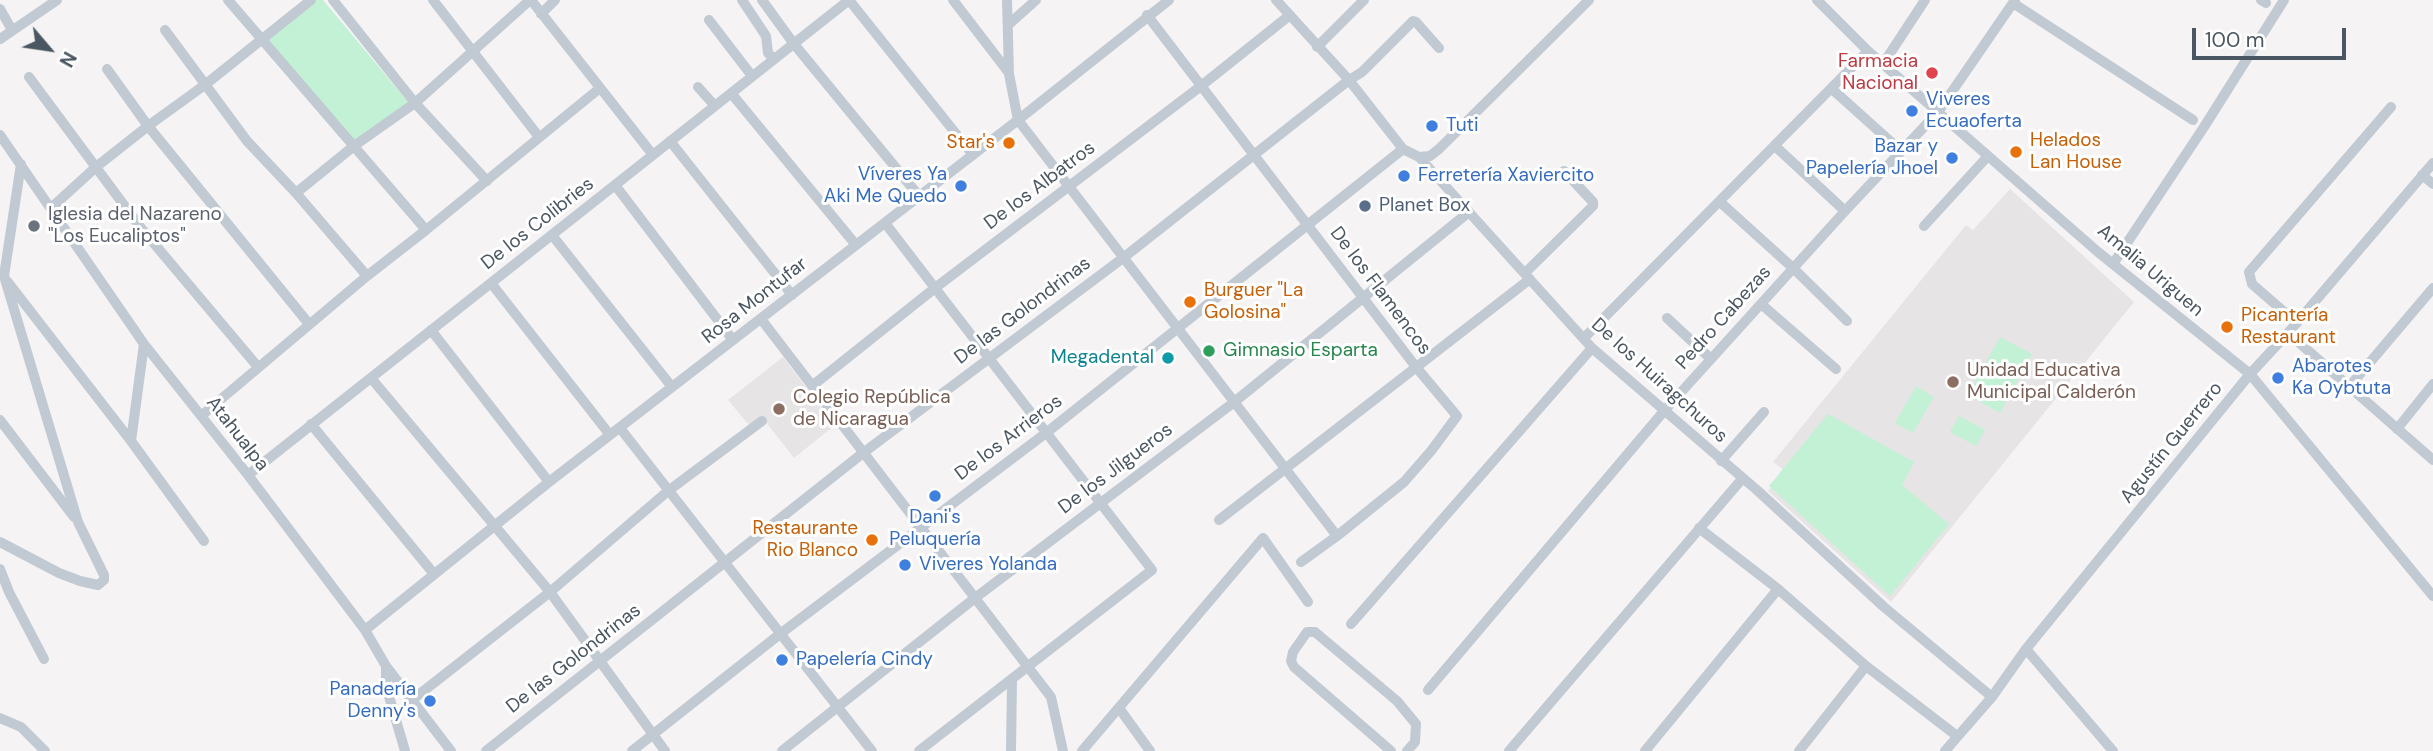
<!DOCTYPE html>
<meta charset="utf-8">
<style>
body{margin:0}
#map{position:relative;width:2433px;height:751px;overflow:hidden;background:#f5f3f3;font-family:"DM Sans",sans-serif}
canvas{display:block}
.north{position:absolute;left:14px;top:14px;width:70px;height:70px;-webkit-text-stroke:5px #fff;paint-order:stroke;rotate:119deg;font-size:19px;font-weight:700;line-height:28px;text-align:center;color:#4a5661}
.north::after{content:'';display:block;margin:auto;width:24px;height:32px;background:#4a5661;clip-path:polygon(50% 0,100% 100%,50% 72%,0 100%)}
.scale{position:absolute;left:2192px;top:28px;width:154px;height:32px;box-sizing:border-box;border:4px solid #4a5661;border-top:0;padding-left:9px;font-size:21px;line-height:24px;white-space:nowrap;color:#4a5661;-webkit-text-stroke:5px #fff;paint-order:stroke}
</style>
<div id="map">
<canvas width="2433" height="751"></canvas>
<div class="north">N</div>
<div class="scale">100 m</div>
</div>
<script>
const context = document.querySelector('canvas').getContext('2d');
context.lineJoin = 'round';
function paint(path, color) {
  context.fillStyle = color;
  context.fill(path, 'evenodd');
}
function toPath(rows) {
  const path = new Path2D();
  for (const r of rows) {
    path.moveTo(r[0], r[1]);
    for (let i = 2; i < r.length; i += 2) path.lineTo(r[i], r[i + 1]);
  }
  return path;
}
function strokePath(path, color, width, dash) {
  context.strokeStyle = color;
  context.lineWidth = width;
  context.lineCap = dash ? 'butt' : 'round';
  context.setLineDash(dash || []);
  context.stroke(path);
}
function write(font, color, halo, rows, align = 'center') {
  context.font = font + ' "DM Sans",sans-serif';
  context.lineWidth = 6;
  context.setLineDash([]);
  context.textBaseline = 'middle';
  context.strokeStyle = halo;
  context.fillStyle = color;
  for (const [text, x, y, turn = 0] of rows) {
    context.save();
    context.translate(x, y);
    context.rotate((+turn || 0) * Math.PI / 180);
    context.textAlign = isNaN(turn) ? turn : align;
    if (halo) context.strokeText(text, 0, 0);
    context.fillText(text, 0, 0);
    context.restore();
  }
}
const education = toPath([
 [2010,189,2134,302,1891,602,1768,491,1784,470,1773,462,1966,225,1973,230],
 [783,357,835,425,794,458,762,417,749,425,728,400]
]);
const green = toPath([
 [316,0,323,0,408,102,357,143,266,41],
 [2000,337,2032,354,2000,413,1968,395],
 [1916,386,1934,397,1913,433,1895,423],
 [1828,414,1914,462,1902,485,1949,524,1890,596,1769,486],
 [1959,416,1985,430,1976,446,1950,432]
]);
const minor = toPath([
 [228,0,426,230],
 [333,0,415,103,487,181],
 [433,0,539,137],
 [531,0,653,155],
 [742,0,766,36,768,53,774,59],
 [762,0,794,44,919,196],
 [849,0,973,155],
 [953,0,1009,73],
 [1007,0,1009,74,1018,120,1337,536],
 [1276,0,1349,80,1403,149,1419,157,1592,348,1758,491,1884,607,1992,697],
 [1817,0,1868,51,2098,252,2250,374,2433,596],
 [2261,0,2266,3],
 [2013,3,2193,120],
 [0,9,12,30],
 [541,14,555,0],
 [1147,15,1416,367,1457,416,1431,451,1404,482,1337,536,1301,562],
 [709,20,752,76],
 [1008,25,1036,0],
 [165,30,247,141,296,193,367,276],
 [0,39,57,0],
 [1317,47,1364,0],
 [1883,64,1925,0],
 [107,69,148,126,309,324],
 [29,77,141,228,258,367],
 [698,87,715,106],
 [1832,89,1901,151],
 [731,93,856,245],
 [0,135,144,344,248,475,365,630,386,666,451,751],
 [670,141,792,295],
 [1775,146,1845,211],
 [1419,157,1430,156,1439,149,1589,0],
 [2422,175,2433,184],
 [615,185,733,340],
 [296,193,354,146,415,103,530,0],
 [1720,202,1793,268,1847,321],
 [51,208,96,167,148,126,206,84,311,0],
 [885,223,1152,570,919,751],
 [1924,226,1988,156],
 [552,235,672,387],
 [2113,264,2204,127,2284,0],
 [1525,273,1593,206,1593,202,1564,171],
 [7,281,131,441,204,541],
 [491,283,610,435],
 [1761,304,1836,369],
 [1667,318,1711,359],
 [761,319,1051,697,1063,751],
 [2297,323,2252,284,2249,272,2391,107],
 [431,330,549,482],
 [2288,333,2433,460],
 [1584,338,1868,51],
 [371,378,550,592,665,751],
 [812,386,935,288,1201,86,1290,15],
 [2349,387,2433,288],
 [201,416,367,276,426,230,600,88],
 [0,420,74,517],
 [311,424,434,574],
 [620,428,872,751],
 [2397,429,2433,384],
 [131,441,144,344],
 [1721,461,1764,412],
 [248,475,849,0],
 [1219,520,1530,279],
 [1699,528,1778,589,1866,666,1957,736],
 [0,542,59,573,80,581,98,585,104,580,104,575,78,522,4,276,21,164],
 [0,569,9,592,44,659],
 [1351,624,1592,348],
 [365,630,549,482,1018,120,1169,0],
 [2026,649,2113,751],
 [386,666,386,686,405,751],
 [1428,690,1664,411,1845,211,1938,112,2015,0],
 [412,700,550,592,668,491,762,421],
 [1119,708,1150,751],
 [0,718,21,727,45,751],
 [486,751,863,453,1123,258,1349,80,1362,72,1413,21,1416,22,1439,48],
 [632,751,780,634,1046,433,1403,149],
 [782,751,975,598,1233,403,1469,212],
 [1011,751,1012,680],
 [1082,751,1263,538,1308,602],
 [1391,751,1294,667,1291,661,1293,652,1307,632,1315,632,1397,701,1416,724,1415,742,1407,751],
 [1509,751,1742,479],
 [1645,751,1778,589],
 [1799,751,1866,666],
 [1945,751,1992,697,2026,649,2250,374,2288,333,2433,163]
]);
const markers = [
 [1932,73,7,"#e0444e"],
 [1912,111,7,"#3f7fe0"],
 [1432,126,7,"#3f7fe0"],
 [1009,143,7,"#e8710a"],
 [2016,152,7,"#e8710a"],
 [1952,158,7,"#3f7fe0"],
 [1404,176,7,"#3f7fe0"],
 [961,186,7,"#3f7fe0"],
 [1365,206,7,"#5c6f8a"],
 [34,226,7,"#6b7280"],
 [1190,302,7,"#e8710a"],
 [2227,327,7,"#e8710a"],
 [1209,351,7,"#2e9e5b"],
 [1168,358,7,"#0f9aa8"],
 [2278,378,7,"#3f7fe0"],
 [1953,382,7,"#8d6e63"],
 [779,409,7,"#8d6e63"],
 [935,496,7,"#3f7fe0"],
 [872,540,7,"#e8710a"],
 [905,565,7,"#3f7fe0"],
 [782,660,7,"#3f7fe0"],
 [430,701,7,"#3f7fe0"]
];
const healthNames = [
 ["Farmacia",1918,62],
 ["Nacional",1918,84]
];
const shopNames = [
 ["Viveres",1926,100],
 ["Ecuaoferta",1926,122],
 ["Tuti",1446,126],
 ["Bazar y",1938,147,"right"],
 ["Papelería Jhoel",1938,169,"right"],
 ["Víveres Ya",947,175,"right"],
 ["Aki Me Quedo",947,197,"right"],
 ["Ferretería Xaviercito",1418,176],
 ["Abarotes",2292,367],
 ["Ka Oybtuta",2292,389],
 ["Dani's",935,518,"center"],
 ["Peluquería",935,540,"center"],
 ["Viveres Yolanda",919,565],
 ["Papelería Cindy",796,660],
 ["Panadería",416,690,"right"],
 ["Denny's",416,712,"right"]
];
const foodNames = [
 ["Helados",2030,141],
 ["Lan House",2030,163],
 ["Star's",995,143,"right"],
 ["Burguer \"La",1204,291],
 ["Golosina\"",1204,313],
 ["Picantería",2241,316],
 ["Restaurant",2241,338],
 ["Restaurante",858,529,"right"],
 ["Rio Blanco",858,551,"right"]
];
const streetNames = [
 ["De los Albatros",1040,186,-37],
 ["De los Colibries",538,224,-38],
 ["Amalia Uriguen",2150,271,40],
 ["De los Flamencos",1380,291,53],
 ["Rosa Montufar",755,301,-38],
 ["De las Golondrinas",1023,311,-37],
 ["Pedro Cabezas",1724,318,-48],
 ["De los Huiragchuros",1659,381,42],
 ["Atahualpa",237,434,52],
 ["De los Arrieros",1009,438,-37],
 ["Agustín Guerrero",2172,443,-51],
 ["De los Jilgueros",1116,469,-37],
 ["De las Golondrinas",574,659,-38]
];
const serviceNames = [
 ["Planet Box",1379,206]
];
const worshipNames = [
 ["Iglesia del Nazareno",48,215],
 ["\"Los Eucaliptos\"",48,237]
];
const leisureNames = [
 ["Gimnasio Esparta",1223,351]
];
const cultureNames = [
 ["Megadental",1154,358]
];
const educationNames = [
 ["Unidad Educativa",1967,371],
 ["Municipal Calderón",1967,393],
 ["Colegio República",793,398],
 ["de Nicaragua",793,420]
];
paint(education, '#e6e4e5');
paint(green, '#c3f1d5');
strokePath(minor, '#c1cad2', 10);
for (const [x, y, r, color] of markers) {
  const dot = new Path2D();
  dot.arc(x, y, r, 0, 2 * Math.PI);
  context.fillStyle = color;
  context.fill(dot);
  strokePath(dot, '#fff', 2.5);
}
write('19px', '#be3a42', '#fff', healthNames, 'right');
write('19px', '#366cbe', '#fff', shopNames, 'left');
write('19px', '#c56008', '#fff', foodNames, 'left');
write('19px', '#4a5661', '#fff', streetNames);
write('19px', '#4e5e75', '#fff', serviceNames, 'left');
write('19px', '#5b616d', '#fff', worshipNames, 'left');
write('19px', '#27864d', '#fff', leisureNames, 'left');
write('19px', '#0d838f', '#fff', cultureNames, 'right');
write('19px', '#785e54', '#fff', educationNames, 'left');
</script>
